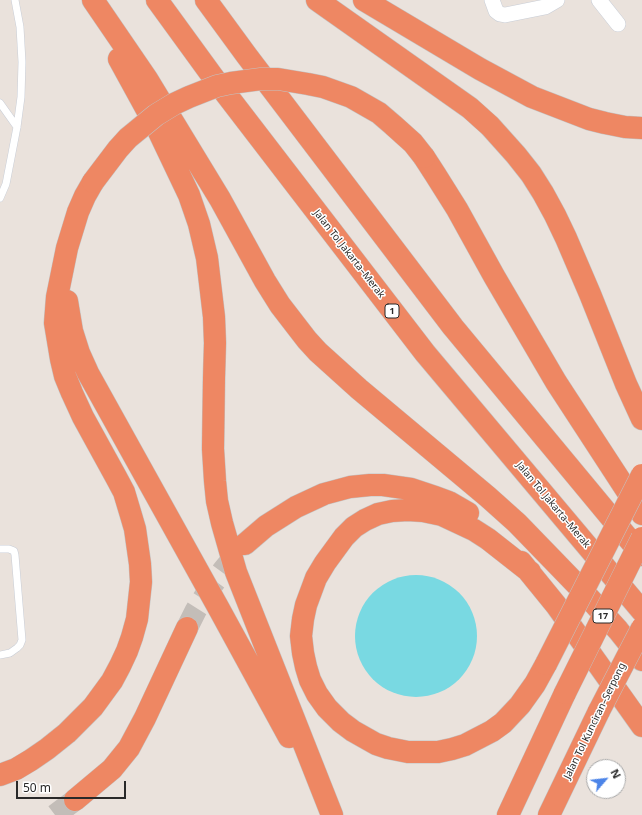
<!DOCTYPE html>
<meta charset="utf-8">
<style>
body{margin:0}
#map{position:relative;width:642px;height:815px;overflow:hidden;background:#eae2dc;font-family:"Noto Sans",sans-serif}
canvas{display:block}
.north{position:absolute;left:586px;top:759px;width:40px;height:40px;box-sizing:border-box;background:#fff;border:1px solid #a9a9a9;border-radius:50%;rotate:62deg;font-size:11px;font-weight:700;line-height:16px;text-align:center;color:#292929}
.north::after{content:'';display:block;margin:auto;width:14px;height:18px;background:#4c84e8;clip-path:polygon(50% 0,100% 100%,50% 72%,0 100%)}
.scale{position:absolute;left:16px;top:781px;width:110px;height:18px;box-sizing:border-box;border:2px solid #292929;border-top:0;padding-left:5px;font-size:12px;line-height:14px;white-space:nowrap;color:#292929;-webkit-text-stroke:3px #fff;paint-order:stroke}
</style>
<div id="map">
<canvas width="642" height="815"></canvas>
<div class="north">N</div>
<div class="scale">50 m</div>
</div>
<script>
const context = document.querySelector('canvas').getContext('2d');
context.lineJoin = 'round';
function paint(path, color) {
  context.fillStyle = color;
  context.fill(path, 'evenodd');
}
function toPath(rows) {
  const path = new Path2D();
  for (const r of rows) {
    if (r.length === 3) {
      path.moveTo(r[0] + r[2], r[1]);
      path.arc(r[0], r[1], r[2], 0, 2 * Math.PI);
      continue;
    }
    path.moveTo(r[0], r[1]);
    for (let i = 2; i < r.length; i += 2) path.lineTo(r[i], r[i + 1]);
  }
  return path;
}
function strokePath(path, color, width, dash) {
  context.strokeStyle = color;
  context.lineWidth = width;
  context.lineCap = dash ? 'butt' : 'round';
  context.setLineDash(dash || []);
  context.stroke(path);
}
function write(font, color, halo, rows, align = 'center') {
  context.font = font + ' "Noto Sans",sans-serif';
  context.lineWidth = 3;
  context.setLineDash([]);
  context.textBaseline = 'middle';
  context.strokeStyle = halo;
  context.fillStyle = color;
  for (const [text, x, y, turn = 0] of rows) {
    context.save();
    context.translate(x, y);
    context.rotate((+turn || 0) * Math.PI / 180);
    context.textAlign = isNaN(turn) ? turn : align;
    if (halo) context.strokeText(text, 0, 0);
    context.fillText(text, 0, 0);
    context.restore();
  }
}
const water = toPath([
 [416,636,61]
]);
const motorwayTunnel = toPath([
 [187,628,196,610,208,591,224,569,243,546],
 [55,815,75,800]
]);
const service = toPath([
 [0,103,17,127],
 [0,198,6,184,17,127,21,97,22,62,20,27,15,0],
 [0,549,9,549,14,551,15,555,22,640,20,645,17,648,10,653,0,655]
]);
const minor = toPath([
 [492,0,496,11,500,14,505,15,545,7,557,0],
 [599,0,618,24]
]);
const motorway = toPath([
 [93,0,147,79,220,199,265,281,280,305,307,340,318,352,359,389,488,497,517,523,580,588,618,630,642,660],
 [157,0,213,77,425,353,642,611],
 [206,0,247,56,453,327,642,555],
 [317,0,470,108,490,126,516,155,531,174,543,193,555,215,566,238,590,294,626,384,642,419],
 [364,0,480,69,532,97,589,119,605,123,625,127,642,128],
 [119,59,159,132,189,195,199,224,207,258,214,317,215,343,214,378,213,449,215,481,217,501,222,523,236,572,332,815],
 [424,157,435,174,457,209,494,276,556,382,642,514],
 [67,301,72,331,79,353,88,373,218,607,289,737],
 [245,544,266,526,296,507,324,494,350,487,370,485,383,485,411,489,435,497,449,502,468,513],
 [521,562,556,605,642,726],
 [530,572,488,539,474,530,442,515,423,511,408,510,392,511,378,514,365,520,354,527,344,537,325,563,316,578,306,605,303,619,301,636,303,653,306,667,310,680,317,694,327,708,341,722,353,731,376,744,388,748,408,752,438,752,452,749,465,745,492,731,503,723,520,705,535,684,546,664],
 [0,775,16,769,31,760,47,749,67,733,93,707,112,681,120,666,127,651,132,637,137,619,141,582,140,564,135,529,130,512,124,492,116,477,83,417,72,393,65,376,61,359,55,323,57,297,67,248,78,212,85,196,93,182],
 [75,800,112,769,129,748,145,718,187,628],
 [508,815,565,693],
 [549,815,599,711]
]);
const motorwayBridge = toPath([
 [93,182,118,149,128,138,156,115,174,104,189,97,217,86,231,83,261,79,278,79,308,84,323,87,351,97,379,113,393,125,413,143,424,157],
 [546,664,642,475],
 [565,693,642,538],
 [599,711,642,628]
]);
const shields = [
 [392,311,14],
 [603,616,20]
];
const shieldNames = [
 ["1",392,311],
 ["17",603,616]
];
const streetNames = [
 ["Jalan Tol Jakarta–Merak",349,254,52],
 ["Jalan Tol Jakarta–Merak",553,505,50],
 ["Jalan Tol Kunciran–Serpong",595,721,-64]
];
paint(water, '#79d9e2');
strokePath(motorwayTunnel, '#c3bdb8', 22, [22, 11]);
strokePath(service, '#c8cdd6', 8);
strokePath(minor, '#c8cdd6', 16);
strokePath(motorway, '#c3c3c3', 23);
strokePath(service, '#fff', 7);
strokePath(minor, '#fff', 15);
strokePath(motorway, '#ee8763', 22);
strokePath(motorwayBridge, '#c3c3c3', 23, []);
strokePath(motorwayBridge, '#ee8763', 22);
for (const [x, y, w] of shields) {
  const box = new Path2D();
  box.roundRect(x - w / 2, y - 7, w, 14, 3);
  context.fillStyle = '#fff';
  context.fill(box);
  strokePath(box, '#292929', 1);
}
write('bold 9px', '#292929', null, shieldNames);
write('10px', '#292929', '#fff', streetNames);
</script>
